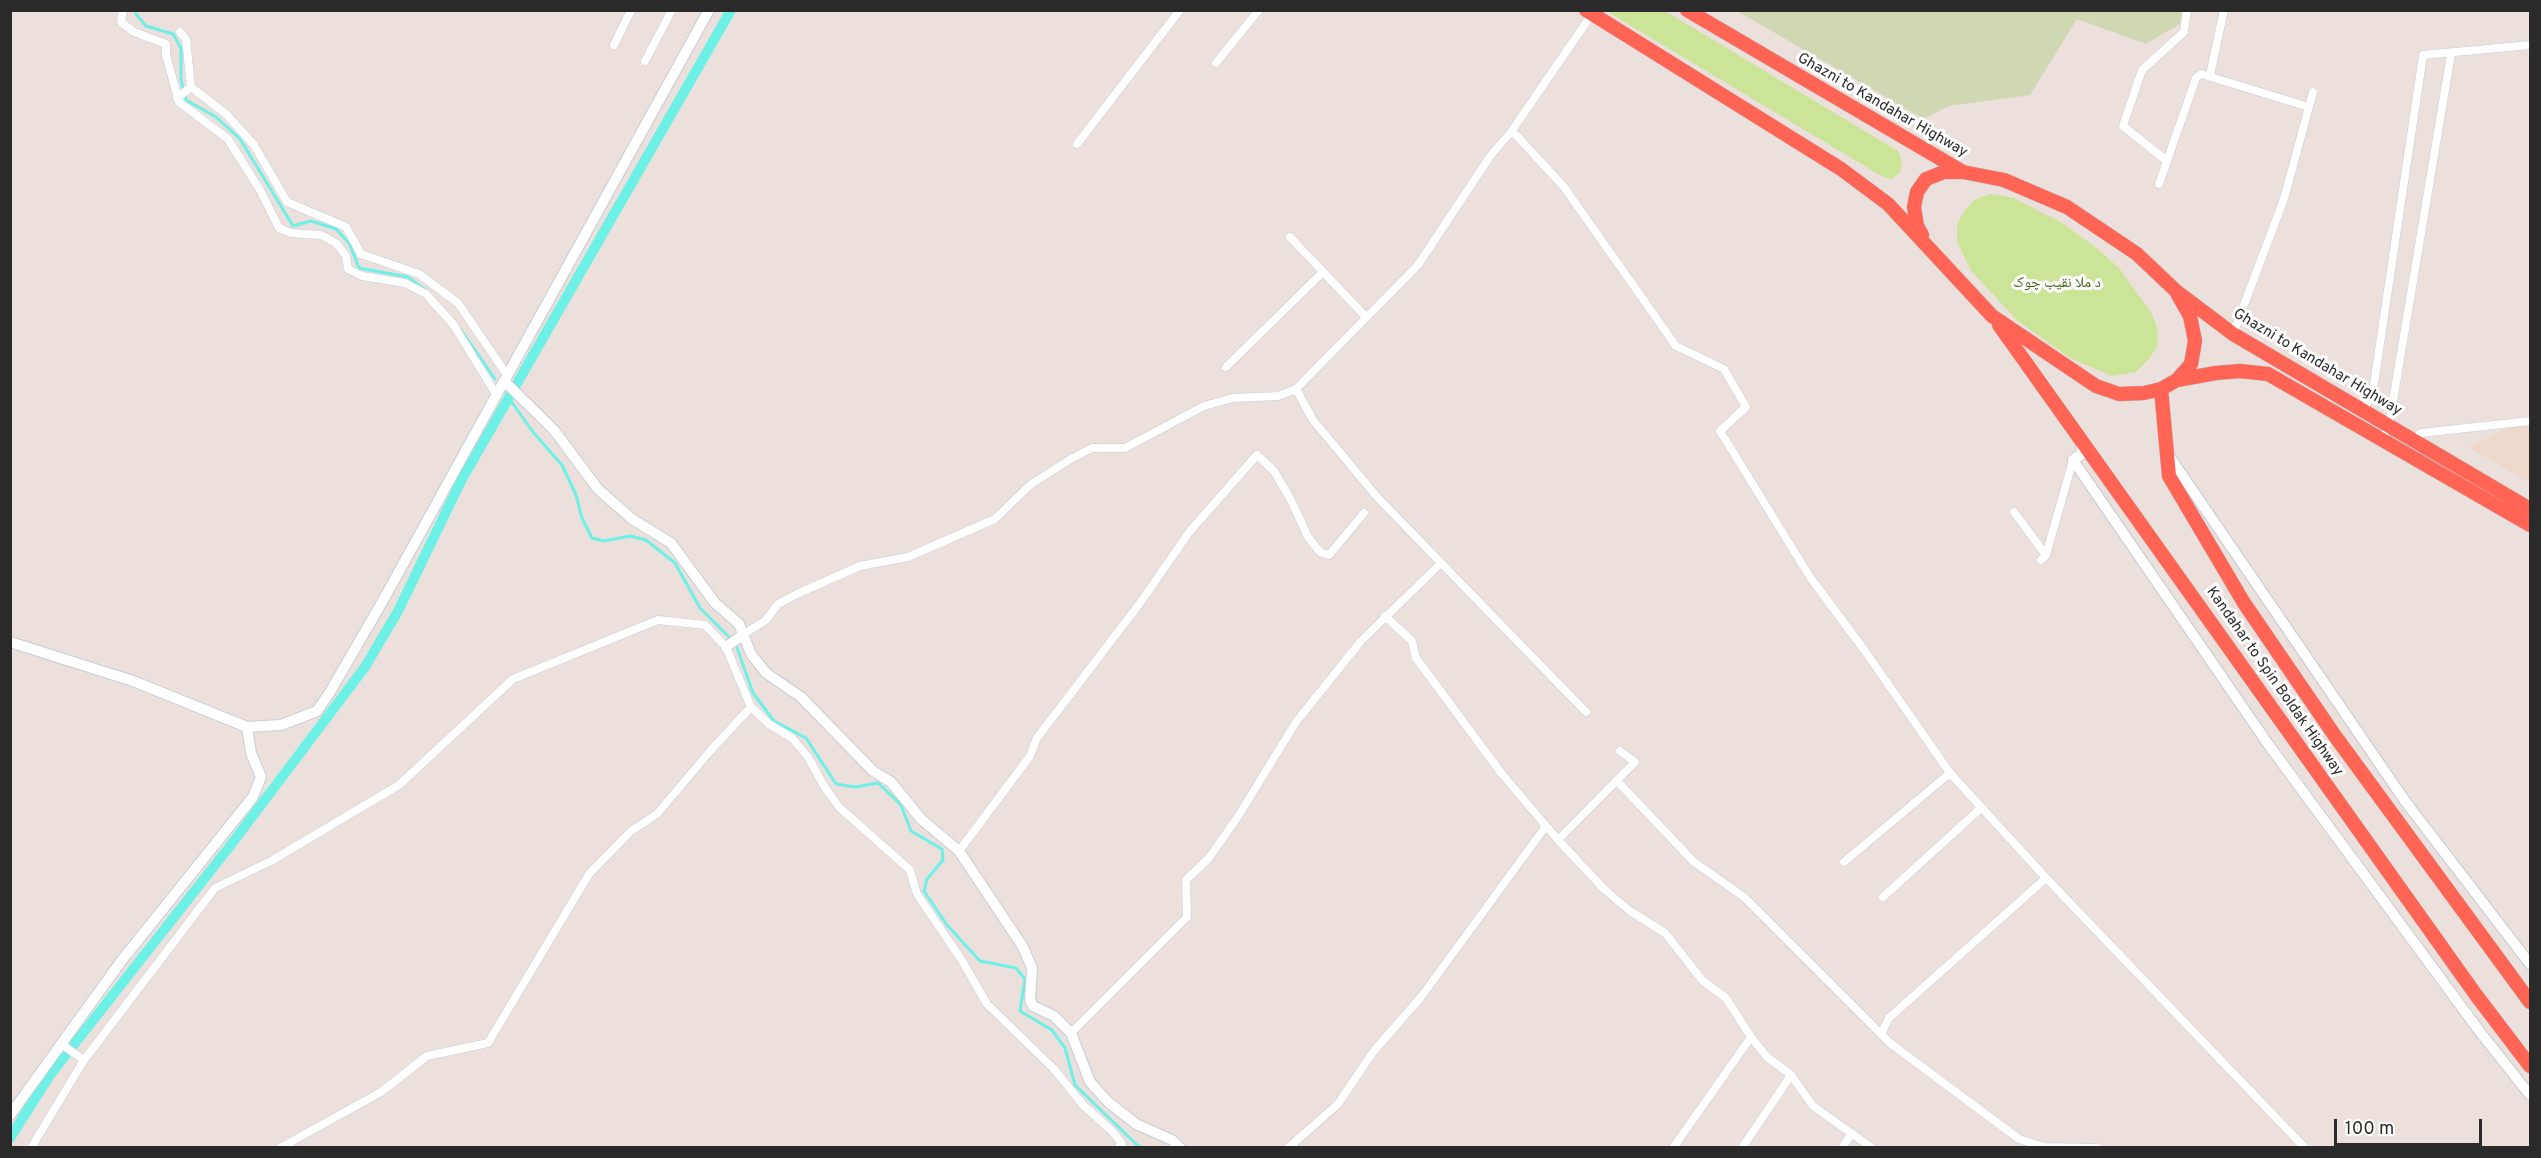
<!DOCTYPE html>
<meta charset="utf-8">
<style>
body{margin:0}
#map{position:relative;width:2541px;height:1158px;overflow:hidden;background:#ece0dc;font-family:Overpass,sans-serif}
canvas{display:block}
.frame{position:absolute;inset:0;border:12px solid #2a2a2a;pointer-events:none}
.scale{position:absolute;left:2334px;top:1119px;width:148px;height:27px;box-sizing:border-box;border:3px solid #2a2a2a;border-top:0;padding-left:8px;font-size:18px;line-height:21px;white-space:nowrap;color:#2a2a2a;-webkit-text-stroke:4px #fff;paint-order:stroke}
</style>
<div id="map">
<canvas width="2541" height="1158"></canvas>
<div class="frame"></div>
<div class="scale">100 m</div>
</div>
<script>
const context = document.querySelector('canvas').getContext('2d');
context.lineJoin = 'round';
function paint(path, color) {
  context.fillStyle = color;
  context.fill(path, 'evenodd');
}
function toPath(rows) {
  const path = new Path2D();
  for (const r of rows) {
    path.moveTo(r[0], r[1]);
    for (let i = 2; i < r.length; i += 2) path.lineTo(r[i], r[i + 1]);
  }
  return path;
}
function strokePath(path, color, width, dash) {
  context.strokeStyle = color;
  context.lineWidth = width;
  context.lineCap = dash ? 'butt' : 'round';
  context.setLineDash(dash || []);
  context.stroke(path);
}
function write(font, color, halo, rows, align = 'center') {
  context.font = font + ' Overpass,"Noto Naskh Arabic",sans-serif';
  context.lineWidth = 6;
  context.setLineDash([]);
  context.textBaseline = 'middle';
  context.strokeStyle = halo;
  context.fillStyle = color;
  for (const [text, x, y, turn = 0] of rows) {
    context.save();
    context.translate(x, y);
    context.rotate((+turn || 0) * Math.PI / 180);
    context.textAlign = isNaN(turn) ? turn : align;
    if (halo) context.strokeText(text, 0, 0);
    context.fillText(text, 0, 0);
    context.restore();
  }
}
const education = toPath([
 [2530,426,2530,483,2468,447,2510,427]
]);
const green = toPath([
 [1606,11,1665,11,1898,151,1902,162,1900,172,1892,179,1883,177],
 [1991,194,2014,198,2062,223,2094,246,2119,268,2152,314,2158,331,2157,347,2149,359,2136,372,2112,376,2070,358,2018,321,1971,271,1957,241,1957,225,1963,213,1974,200]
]);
const cemetery = toPath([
 [1737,11,2181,11,2180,24,2146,44,2077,19,2030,95,1949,106,1924,119]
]);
const stream = toPath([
 [136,10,136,14,146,26,173,34,181,48,181,80,186,100,216,117,240,139,293,226,311,221,336,229,349,243,359,268,408,277,424,289],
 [461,330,495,379],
 [506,394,533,432,562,465,576,495,582,518,592,538,604,541,630,536,646,540,675,563,700,608,732,640],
 [736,645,753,693,774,721,806,738,836,784,855,787,878,783,901,805,911,831,942,849,943,860,927,879,924,891,947,925,980,961,1016,968,1025,979,1020,1011,1052,1030,1065,1048,1075,1085,1138,1146,1143,1148]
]);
const canal = toPath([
 [10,1138,50,1075,230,846,365,667,398,611,461,481,731,10]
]);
const street = toPath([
 [123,10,121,22,134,32,166,44,166,55,179,102,228,139,260,190,279,228,291,233,321,235,336,243,346,256,348,269,362,276,405,283,426,294,453,324,496,394],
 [180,32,186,39,191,87,226,114,254,145,287,202,346,227,361,254,419,274,458,303,507,375],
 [614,45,631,10],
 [645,61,672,10],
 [1216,63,1259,10],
 [2210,75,2224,10],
 [177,98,191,87],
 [1511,132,1517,136,1564,187,1676,346,1724,369,1746,407,1720,431,1810,577,1865,651,1950,773,2046,878,2305,1148],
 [1077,144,1180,10],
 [2167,161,2123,126,2142,70,2184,32,2187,10],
 [2159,184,2196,78,2201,74,2309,107],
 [1290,237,1366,317],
 [2233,334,2284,199,2313,92],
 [1226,367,1323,272],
 [1296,389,1313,420,1378,498,1586,712],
 [2364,411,2374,384,2423,55,2530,45],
 [2413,440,2421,433,2530,421],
 [2381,441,2389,425,2451,54],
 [2014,512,2046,555],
 [2041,560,2046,555,2073,460],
 [1385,616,1412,641,1416,658,1502,774,1558,840,1605,890,1630,911,1665,933,1703,981,1726,998,1751,1037,1767,1057,1791,1075,1813,1106,1872,1148],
 [744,634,766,620,778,604,797,594,860,566,908,557,995,519,1030,485,1069,460,1092,448,1125,448,1204,406,1233,398,1278,396,1296,389,1418,265,1491,155,1511,132,1592,14],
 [1617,781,1694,862,1744,897,1890,1043,2019,1139,2044,1147,2097,1148],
 [1558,840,1635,762,1620,751],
 [959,851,1030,756,1037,738,1140,603,1190,531,1257,455,1274,471,1291,500,1308,537,1320,552,1329,555,1364,513],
 [1844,862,1950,773],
 [1883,897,1981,808],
 [1071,1033,1187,917,1186,880,1209,858,1239,815,1296,722,1361,641,1441,563],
 [1881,1034,1889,1018,2046,878],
 [61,1044,84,1060],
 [31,1148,84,1060,215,888,271,861,399,785,513,679,658,620,705,625,726,647,751,707,769,724,792,738,808,757,824,786,839,807,910,870,917,894,961,959,987,1004,1054,1069,1083,1105,1113,1132,1122,1144,1118,1148],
 [280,1148,381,1092,427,1056,488,1043,589,874,631,831,657,814,711,750,751,707],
 [1288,1148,1338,1104,1373,1052,1421,997,1546,826],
 [1673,1148,1751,1037],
 [1742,1148,1791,1075],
 [1842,1148,1852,1133]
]);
const secondary = toPath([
 [504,381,554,430,598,489,632,519,671,543,715,603,739,624,751,654,766,673,801,697,873,771,891,782,921,819,959,851,1023,947,1032,968,1030,1000,1033,1006,1054,1016,1071,1033,1090,1082,1108,1102,1136,1124,1172,1140,1180,1148],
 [2081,441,2082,454,2073,460,2268,744,2480,1032,2530,1095],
 [2167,453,2405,801,2530,964],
 [10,642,133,681,247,727,281,725,317,711,330,692,385,597,709,10],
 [726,647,744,634],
 [10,1115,122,960,253,797,261,777,251,753,247,727]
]);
const highway = toPath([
 [1586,10,1841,169,1888,204,1992,316,2096,386,2119,394,2144,393,2161,389,2177,380,2216,373,2240,371,2268,374,2530,525],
 [1687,10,1963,172,2004,180,2067,207,2137,254,2176,291,2233,334,2530,509],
 [1922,235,1917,226,1914,207,1917,192,1926,179,1944,172,1961,172],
 [1999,325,2476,995,2530,1066],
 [2177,380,2191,364,2195,341,2190,316,2178,295],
 [2161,389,2169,476,2244,603,2335,736,2530,1002]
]);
const streetNames = [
 ["Ghazni to Kandahar Highway",1882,106,30],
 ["Ghazni to Kandahar Highway",2317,363,31],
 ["Kandahar to Spin Boldak Highway",2274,682,55]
];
const parkNames = [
 ["د ملا نقيب چوک",2057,284]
];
paint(education, '#eed7cb');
paint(green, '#cce498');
paint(cemetery, '#d0d7b3');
strokePath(stream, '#6df0e6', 3);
strokePath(canal, '#6df0e6', 10);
strokePath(street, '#c4cdd4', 9);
strokePath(secondary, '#c4cdd4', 12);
strokePath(highway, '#c3c3c3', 15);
strokePath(street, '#fff', 8);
strokePath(secondary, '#fff', 10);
strokePath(highway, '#ff6454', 14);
write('15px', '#2a2a2a', '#fff', streetNames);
write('15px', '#446819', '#fff', parkNames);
</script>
